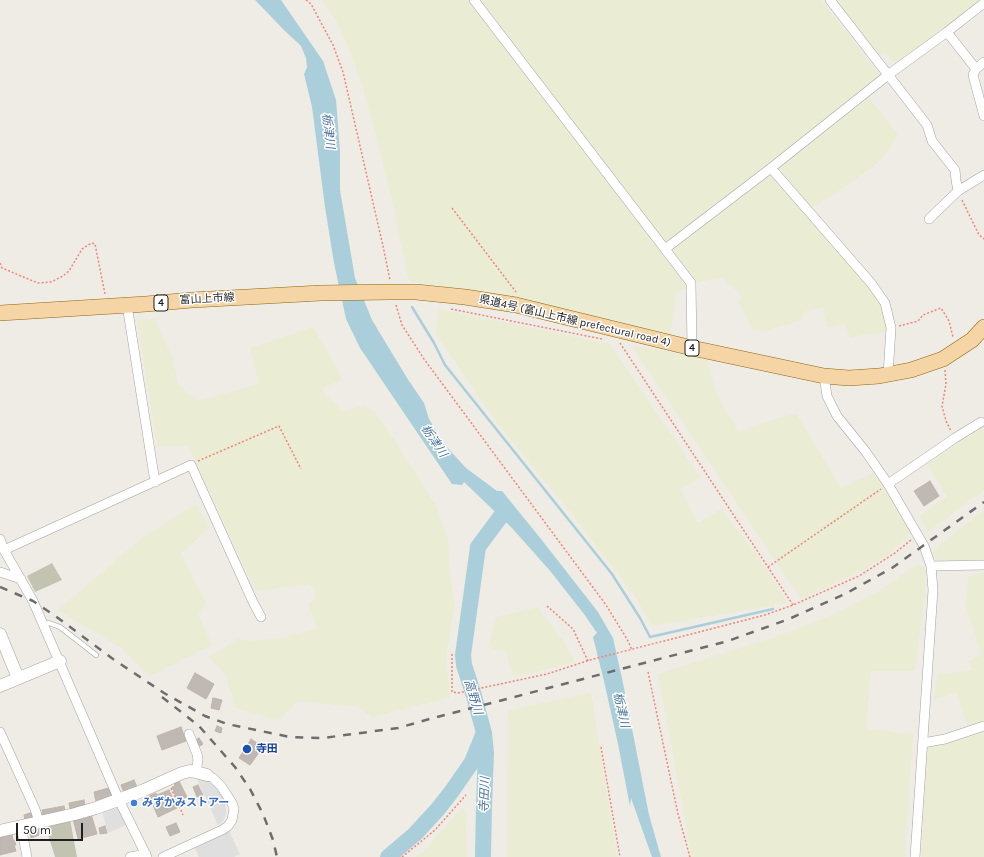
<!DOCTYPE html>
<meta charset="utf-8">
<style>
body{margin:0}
#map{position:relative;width:984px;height:857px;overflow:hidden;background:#efece6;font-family:Karla,sans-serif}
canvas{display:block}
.scale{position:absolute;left:16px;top:823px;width:67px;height:18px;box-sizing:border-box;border:2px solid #1f1f1f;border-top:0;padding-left:5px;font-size:12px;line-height:14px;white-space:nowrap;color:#1f1f1f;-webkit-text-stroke:3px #fff;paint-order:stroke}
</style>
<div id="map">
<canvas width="984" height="857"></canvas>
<div class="scale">50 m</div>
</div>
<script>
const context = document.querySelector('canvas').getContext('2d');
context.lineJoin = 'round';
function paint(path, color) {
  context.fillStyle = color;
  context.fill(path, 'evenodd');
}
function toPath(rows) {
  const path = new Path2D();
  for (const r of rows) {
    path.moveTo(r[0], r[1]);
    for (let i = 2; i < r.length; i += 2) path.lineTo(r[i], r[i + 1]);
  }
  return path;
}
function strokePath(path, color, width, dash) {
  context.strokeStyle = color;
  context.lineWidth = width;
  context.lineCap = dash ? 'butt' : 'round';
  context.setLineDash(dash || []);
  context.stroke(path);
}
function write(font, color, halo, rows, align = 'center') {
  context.font = font + ' Karla,"Noto Sans JP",sans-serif';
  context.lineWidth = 3;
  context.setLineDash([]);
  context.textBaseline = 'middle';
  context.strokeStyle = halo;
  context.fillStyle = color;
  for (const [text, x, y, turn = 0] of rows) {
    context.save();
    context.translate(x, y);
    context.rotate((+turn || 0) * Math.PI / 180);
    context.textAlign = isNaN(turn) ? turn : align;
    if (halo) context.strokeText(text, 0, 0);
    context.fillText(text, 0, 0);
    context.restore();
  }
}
const construction = toPath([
 [52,563,62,580,35,592,27,576],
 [70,819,77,857,55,857,45,825]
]);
const farmland = toPath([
 [322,0,469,0,565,124,687,287,676,293,670,337,495,295,409,281,388,183,367,102,352,56,336,20],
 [481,0,821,0,880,75,666,244],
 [835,0,980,0,980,1,895,64,884,51,878,56],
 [869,98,898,134,889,150,873,167,833,195,811,208,779,167],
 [772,173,854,267,882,304,887,332,850,337,844,323,827,328,823,307,806,311,800,321,764,331,752,329,738,302,742,297,735,289,722,278,696,282,673,250],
 [439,309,610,344,701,478,680,489,698,523,721,509,757,555,788,603,652,626,636,598,571,513,496,422,436,334],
 [155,319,173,359,178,384,197,401,259,384,250,348,313,327,343,379,321,389,343,412,363,405,374,411,399,447,435,504,448,539,450,577,455,604,446,657,450,697,373,717,357,707,297,701,278,720,233,707,232,695,225,674,208,657,238,639,250,641,274,639,317,629,308,603,313,602,316,593,310,584,256,591,188,446,157,446,137,320],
 [632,347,653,348,707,360,716,393,739,432,785,416,797,414,841,488,878,471,911,531,908,537,888,555,862,571,801,599],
 [981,427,984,431,984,490,928,532,919,516,947,496,927,464],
 [196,504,210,527,181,554,206,603,198,614,212,645,150,676,122,648,58,610,142,538],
 [984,510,984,563,937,562,932,551],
 [918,564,925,568,925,592,915,671,871,671,866,729,913,734,905,857,692,857,658,674,781,635,832,615,879,591],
 [984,572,984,723,968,728,956,692,934,700,937,675,972,670,968,661,981,655,966,606,968,577],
 [538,607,565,644,575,662,514,677,505,651,488,648,496,617],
 [591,692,617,857,507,857,508,711],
 [984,731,984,857,921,857,927,748,962,739],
 [464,809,466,814,467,857,415,857,425,850,459,811]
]);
const parking = toPath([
 [197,779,203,779,207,780,218,790,224,800,226,807,226,814,223,821,218,825],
 [116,806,121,809,128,824,108,833,102,811],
 [229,831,240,854,234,857,199,857,194,846]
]);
const water = toPath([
 [255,0,281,0,323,61,336,100,340,151,340,190,355,278,372,320,407,378,424,403,429,419,444,444,466,468,497,491,502,491,541,539,598,612,613,638,623,683,649,815,661,857,652,857,631,798,630,806,618,744,604,681,593,637,597,633,584,614,551,572,512,528,464,482,462,485,452,484,360,348,346,319,334,263,325,207,312,107,304,74,307,67,306,58,301,46,284,30]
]);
const stream = toPath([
 [412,307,434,343,445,365,612,574,640,618,650,637,773,609]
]);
const river = toPath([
 [388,857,415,834,438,809,452,791,472,762,483,735],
 [483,857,484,805,486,753,484,733,474,696,464,665,463,655,478,547,504,512]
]);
const building = toPath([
 [930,481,939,496,924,506,914,491,930,481],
 [195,673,214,684,206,699,187,688,195,673],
 [213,698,222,700,219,710,211,708,213,698],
 [217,726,222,728,221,733,215,731,217,726],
 [181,727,186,741,162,750,157,736,181,727],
 [199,738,203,744,198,747,194,741,199,738],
 [251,739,263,747,250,765,239,758,251,739],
 [134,780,138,789,125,795,121,785,134,780],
 [179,781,187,797,178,801,172,787,175,786,174,783,179,781],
 [198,785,203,795,197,797,193,787,198,785],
 [112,787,114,798,96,802,94,792,112,787],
 [169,790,177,808,158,817,149,796,156,793,157,795,169,790],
 [84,800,85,806,70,809,69,803,84,800],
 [64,806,65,811,43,816,42,810,64,806],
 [33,812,35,819,25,821,24,815,33,812],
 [91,814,97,834,78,839,73,819,91,814],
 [176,823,180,832,170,836,166,827,176,823],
 [42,826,44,834,40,835,38,827,42,826],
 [105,826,107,833,100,834,99,828,105,826],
 [33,829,33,831,38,830,39,835,31,838,29,830,33,829],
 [12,835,13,840,14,840,16,845,14,845,16,851,0,855,0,837,4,836,4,837,12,835]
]);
const path = toPath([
 [306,0,311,4,333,45,343,72,383,246,390,280],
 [962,200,979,235,984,239],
 [452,208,516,292],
 [0,263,2,268,33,281,38,283,51,282,63,276,69,271,82,249,90,244,92,243,95,244,105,294],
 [396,305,402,325,424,359,606,605,627,639,632,650],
 [451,309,602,339],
 [899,326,918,321,923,315,941,308,949,321,953,337],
 [620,343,793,605],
 [945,370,946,384,942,406,946,421,951,431],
 [198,461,279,426,301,469],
 [768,567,881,489],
 [547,606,573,629,588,661],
 [452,654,452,692,458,693,547,674,590,660,765,615,793,605,859,576,895,553,911,540],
 [648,672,678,814,690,857],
 [601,747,620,857],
 [171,788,183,815],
 [402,857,435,830,466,795]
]);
const service = toPath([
 [43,624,49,623,60,627,96,655]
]);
const minor = toPath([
 [474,0,691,283,692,348],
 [830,0,927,125,932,141,955,170,956,180,958,191],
 [947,32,976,69,973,75,984,116],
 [976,69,984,62],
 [771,168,871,283,885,303,891,328,888,375],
 [929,219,958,191,984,175],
 [665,249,771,168,888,75,947,32,984,3],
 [127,305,155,482],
 [824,376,827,396,837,416,866,452,888,484,924,546,931,566,933,590,915,857],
 [888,484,955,438,981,422],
 [0,539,4,550,33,601,119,800,147,857],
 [4,550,191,465,253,602,261,617],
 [931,566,984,565],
 [0,572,21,579],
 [0,732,35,809,39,822],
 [189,734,197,754,198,760,196,772],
 [923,743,945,739,984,726],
 [21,826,27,857],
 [130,857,146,854],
 [163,857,222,830,228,826,232,820,234,809,232,803,221,786,213,778,207,775]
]);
const tertiary = toPath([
 [0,634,18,678],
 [0,686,60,661],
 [0,831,75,814,96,808,142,791,182,773,190,771,196,772,207,775]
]);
const primary = toPath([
 [0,313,146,304,192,300,321,293,389,292,416,292,465,297,516,305,692,348,824,376,849,378,879,376,911,370,943,359,972,340,984,327]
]);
const rail = toPath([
 [0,587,33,601,58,618,113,659,164,693,205,716,227,724,290,737,323,738,398,728,433,718,499,701,728,641,789,619,845,594,892,568,984,502],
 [162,697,199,726,235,767,250,789,263,814,273,840,277,857]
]);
const markers = [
 [247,749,5,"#1a4fb4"],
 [134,803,4,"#3f7fe0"]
];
const shields = [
 [161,303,14],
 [692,348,14]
];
const shieldNames = [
 ["4",161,303],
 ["4",692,348]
];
const streetNames = [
 ["富山上市線",207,299,-3],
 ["県道4号 (富山上市線 prefectural road 4)",575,321,13]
];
const transitNames = [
 ["寺田",256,749]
];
const shopNames = [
 ["みずかみストアー",142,803]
];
const waterNames = [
 ["栃津川",328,131,83],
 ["栃津川",434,441,56],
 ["高野川",473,697,73],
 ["栃津川",621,710,77],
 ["寺田川",485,795,-88]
];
paint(construction, '#c3c3b2');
paint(farmland, '#eaecd3');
paint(parking, '#dfdfdf');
paint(water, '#aaceda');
strokePath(stream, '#aaceda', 2.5);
strokePath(river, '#aaceda', 16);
paint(building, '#bfb8b3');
strokePath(building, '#c0b4a9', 1);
strokePath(service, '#a3a3a3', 5.5);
strokePath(minor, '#a3a3a3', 10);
strokePath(tertiary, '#a3a3a3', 13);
strokePath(primary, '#90660b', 16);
strokePath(path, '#f08576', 1.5, [2, 2]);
strokePath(service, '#fff', 4.5);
strokePath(minor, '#fff', 9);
strokePath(tertiary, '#fff', 12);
strokePath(primary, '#f5d4a5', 15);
strokePath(rail, '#6d6d6d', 2.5, [8, 8]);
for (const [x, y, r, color] of markers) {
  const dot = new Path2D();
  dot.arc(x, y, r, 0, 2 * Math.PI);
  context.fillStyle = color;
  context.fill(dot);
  strokePath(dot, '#fff', 1.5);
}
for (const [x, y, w] of shields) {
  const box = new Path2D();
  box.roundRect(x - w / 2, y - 8, w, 16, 3);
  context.fillStyle = '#fff';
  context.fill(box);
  strokePath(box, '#1f1f1f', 1);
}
write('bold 10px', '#1f1f1f', null, shieldNames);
write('11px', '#1f1f1f', '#fff', streetNames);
write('bold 11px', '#164399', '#fff', transitNames, 'left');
write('bold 11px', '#366cbe', '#fff', shopNames, 'left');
write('italic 12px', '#4f77a0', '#fff', waterNames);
</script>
